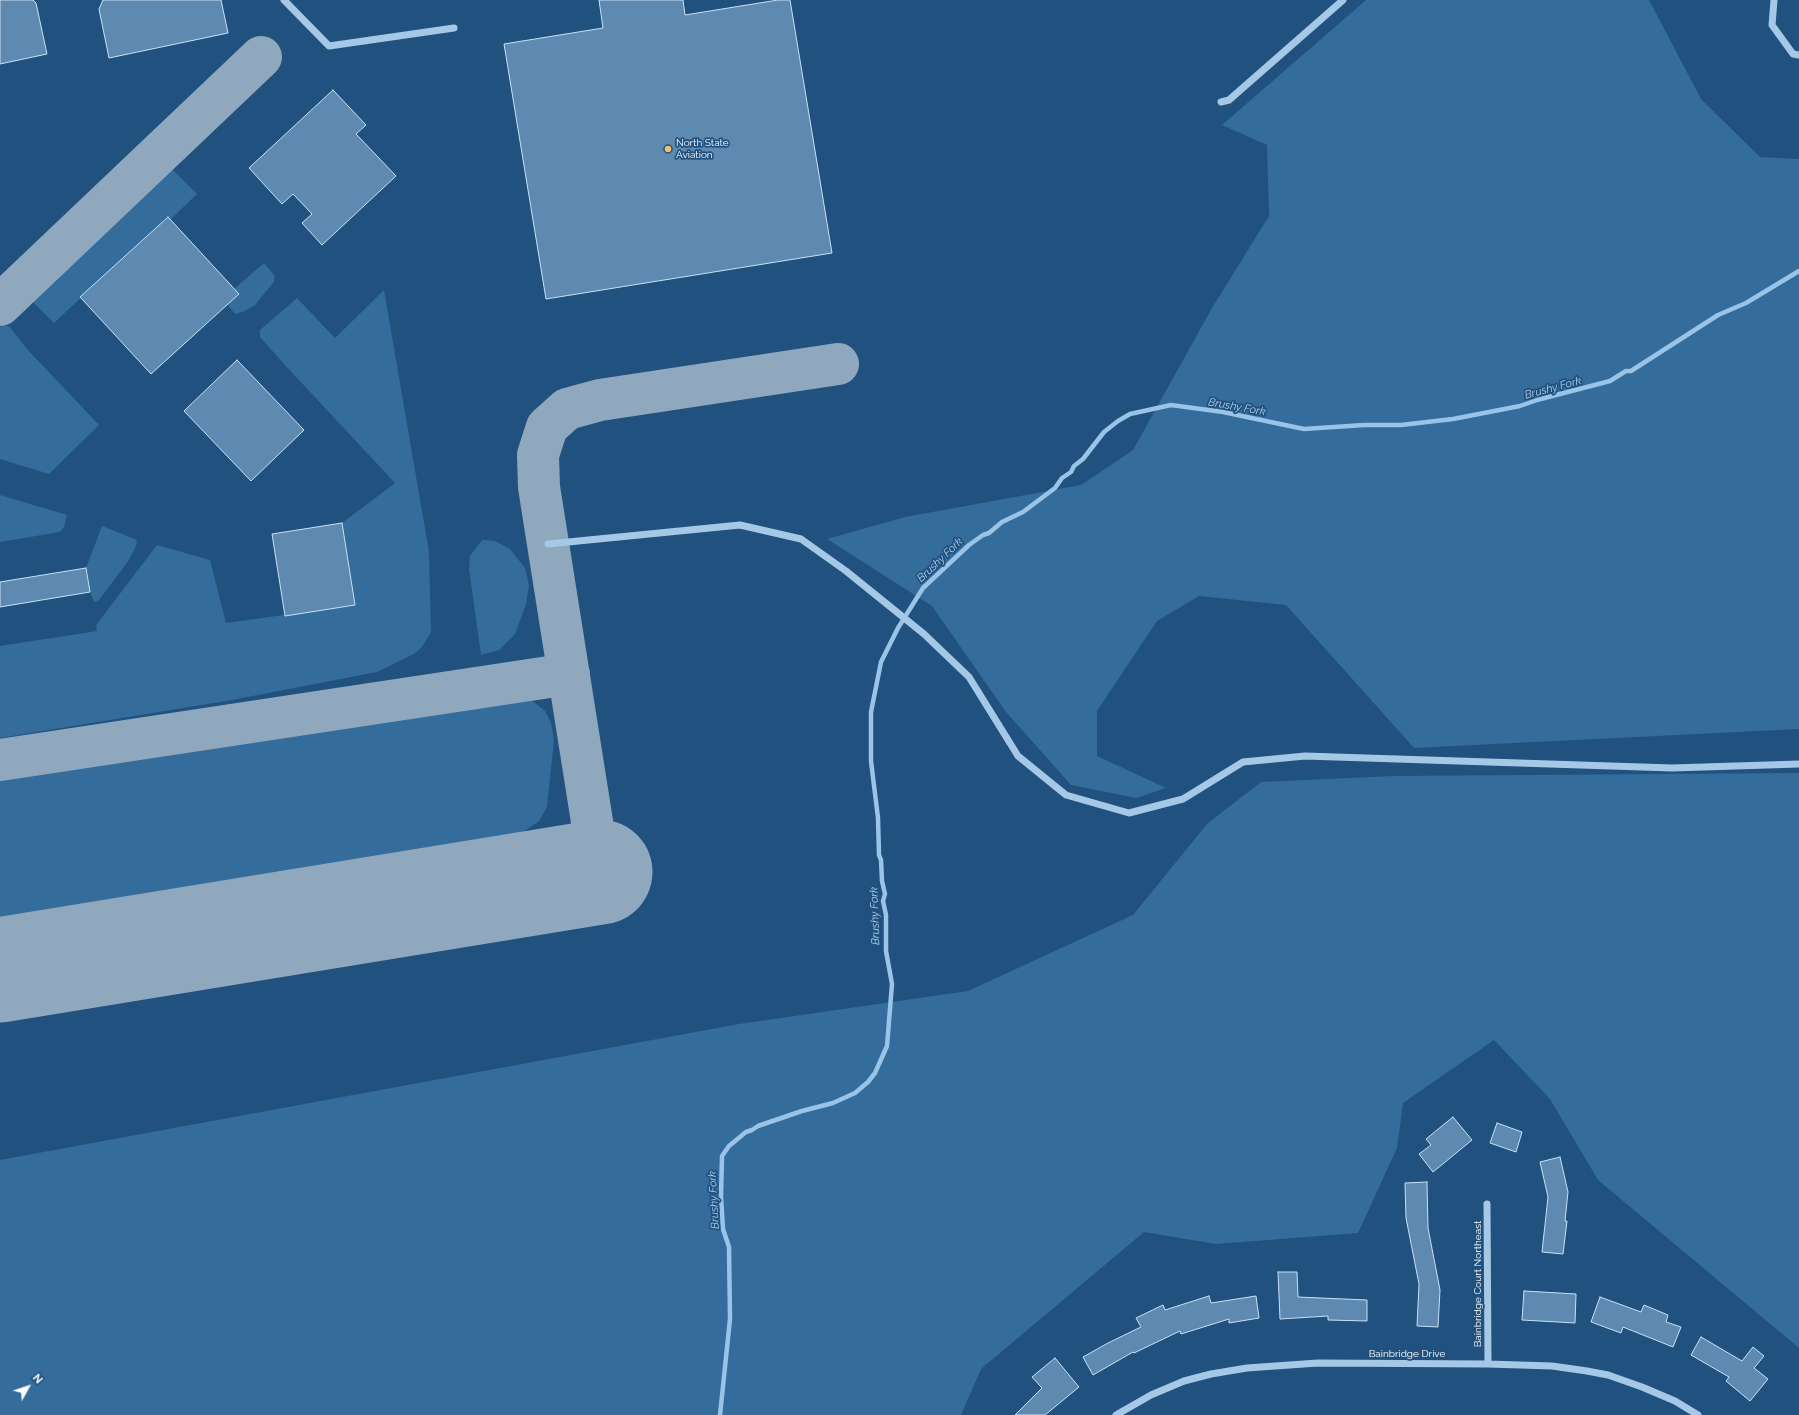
<!DOCTYPE html>
<style>
body{margin:0}
#map{position:relative;width:1799px;height:1415px;overflow:hidden;background:#21517e;font-family:Raleway,sans-serif}
canvas{display:block}
.north{position:absolute;left:8px;top:1367px;width:40px;height:40px;-webkit-text-stroke:3px #21517e;paint-order:stroke;rotate:50deg;font-size:11px;font-weight:700;line-height:16px;text-align:center;color:#fff}
.north::after{content:'';display:block;margin:auto;width:14px;height:18px;background:#fff;clip-path:polygon(50% 0,100% 100%,50% 72%,0 100%)}
</style>
<div id="map">
<canvas width="1799" height="1415"></canvas>
<div class="north">N</div>
</div>
<script>
const context = document.querySelector('canvas').getContext('2d');
context.lineJoin = 'round';
function paint(path, color) {
  context.fillStyle = color;
  context.fill(path, 'evenodd');
}
function toPath(rows) {
  const path = new Path2D();
  for (const r of rows) {
    path.moveTo(r[0], r[1]);
    for (let i = 2; i < r.length; i += 2) path.lineTo(r[i], r[i + 1]);
  }
  return path;
}
function strokePath(path, color, width, dash) {
  context.strokeStyle = color;
  context.lineWidth = width;
  context.lineCap = dash ? 'butt' : 'round';
  context.setLineDash(dash || []);
  context.stroke(path);
}
function write(font, color, halo, rows, align = 'center') {
  context.font = font + ' Raleway,sans-serif';
  context.lineWidth = 3.5;
  context.setLineDash([]);
  context.textBaseline = 'middle';
  context.strokeStyle = halo;
  context.fillStyle = color;
  for (const [text, x, y, turn = 0] of rows) {
    context.save();
    context.translate(x, y);
    context.rotate((+turn || 0) * Math.PI / 180);
    context.textAlign = isNaN(turn) ? turn : align;
    if (halo) context.strokeText(text, 0, 0);
    context.fillText(text, 0, 0);
    context.restore();
  }
}
const green = toPath([
 [1366,0,1649,0,1701,99,1760,157,1799,159,1799,729,1414,748,1286,605,1199,596,1157,621,1097,711,1097,756,1166,788,1136,798,1071,785,1006,712,932,606,827,539,905,517,1081,485,1133,450,1212,308,1269,216,1267,145,1222,125],
 [169,166,197,194,170,220,167,217,54,323,28,297],
 [264,263,275,276,274,282,255,305,245,311,235,314,227,304,234,289],
 [384,290,429,552,431,632,422,647,414,654,377,672,232,700,0,738,0,646,97,631,96,625,157,545,210,560,226,623,355,605,342,523,395,483,284,364,260,337,260,330,297,298,335,338],
 [4,325,10,327,26,348,99,425,49,474,0,459,0,327],
 [0,495,67,515,64,527,60,532,0,542],
 [102,526,137,540,136,546,129,560,99,600,94,602,90,592,86,568],
 [482,540,495,541,510,549,525,568,529,585,526,604,515,634,499,650,481,655,469,569,470,556],
 [492,696,530,699,545,711,551,723,554,740,547,807,539,821,520,834,0,919,0,775],
 [1799,773,1799,1348,1598,1180,1550,1099,1494,1040,1403,1103,1397,1148,1358,1233,1216,1244,1144,1232,981,1369,961,1415,0,1415,0,1160,739,1024,968,991,1133,915,1207,824,1261,782,1393,776]
]);
const stream = toPath([
 [720,1415,730,1319,729,1247,723,1229,721,1197,722,1156,729,1146,746,1132,752,1130,758,1126,802,1111,833,1103,855,1093,868,1082,875,1073,887,1046,892,984,886,951,886,915,883,901,885,894,882,881,881,860,879,855,878,818,871,761,871,712,881,662,898,628,923,588,969,545,983,535,989,533,1002,522,1023,512,1055,488,1062,478,1071,472,1074,466,1083,459,1104,432,1118,421,1130,414,1171,405,1223,412,1304,429,1364,425,1401,425,1453,419,1520,406,1537,400,1610,381,1626,371,1631,371,1718,315,1746,303,1799,271]
]);
const taxiway = toPath([
 [0,305,261,57],
 [0,760,569,674],
 [600,872,539,487,538,455,547,427,567,409,600,400,838,364]
]);
const runway = toPath([
 [0,970,600,872]
]);
const building = toPath([
 [0,0,33,0,36,3,47,54,0,64,0,0],
 [103,0,221,0,228,33,109,58,99,9,103,0],
 [599,0,683,0,685,15,778,0,790,0,832,253,546,299,504,44,603,28,599,0],
 [333,90,366,125,356,134,396,176,322,245,302,223,312,214,293,194,282,204,249,168,333,90],
 [168,217,239,294,151,374,80,297,168,217],
 [237,360,304,430,251,481,184,411,237,360],
 [342,523,355,605,285,616,272,534,342,523],
 [86,568,90,592,0,607,0,582,86,568],
 [1453,1117,1472,1140,1433,1172,1419,1154,1431,1145,1426,1139,1453,1117],
 [1497,1123,1522,1132,1516,1152,1490,1143,1497,1123],
 [1560,1157,1568,1192,1565,1221,1567,1221,1563,1254,1542,1252,1548,1197,1540,1162,1560,1157],
 [1427,1182,1428,1228,1440,1290,1438,1327,1417,1326,1419,1284,1406,1218,1405,1183,1427,1182],
 [1278,1272,1297,1272,1298,1297,1367,1300,1367,1321,1328,1320,1328,1316,1280,1319,1278,1272],
 [1524,1291,1576,1294,1575,1323,1522,1320,1524,1291],
 [1209,1296,1211,1303,1256,1296,1259,1318,1229,1323,1229,1319,1181,1334,1180,1331,1134,1353,1133,1352,1093,1375,1083,1357,1108,1343,1141,1327,1136,1318,1163,1305,1165,1310,1209,1296],
 [1600,1297,1641,1312,1644,1305,1668,1315,1666,1322,1681,1327,1673,1347,1623,1327,1621,1333,1591,1322,1600,1297],
 [1701,1337,1742,1361,1753,1347,1764,1356,1754,1368,1768,1379,1750,1401,1726,1381,1729,1377,1691,1355,1701,1337],
 [1055,1358,1079,1387,1045,1415,1015,1415,1042,1388,1032,1377,1055,1358]
]);
const minor = toPath([
 [284,0,329,46,454,28],
 [1774,0,1772,25,1793,54,1799,55],
 [1221,102,1229,100,1343,0],
 [548,544,740,525,801,539,846,571,924,634,969,677,1018,756,1066,795,1129,813,1183,799,1243,762,1305,756,1672,768,1799,764],
 [1487,1204,1488,1364],
 [1116,1415,1151,1395,1184,1381,1211,1374,1247,1368,1318,1363,1488,1364,1552,1366,1587,1371,1608,1375,1642,1387,1675,1401,1698,1415]
]);
const markers = [
 [668,149,4,"#f3c067"]
];
const poiNames = [
 ["North State",676,143],
 ["Aviation",676,155]
];
const streetNames = [
 ["Bainbridge Court Northeast",1478,1284,-90],
 ["Bainbridge Drive",1407,1354]
];
const waterNames = [
 ["Brushy Fork",1553,388,-15],
 ["Brushy Fork",1237,407,10],
 ["Brushy Fork",940,560,-44],
 ["Brushy Fork",875,916,-92],
 ["Brushy Fork",714,1200,-93]
];
paint(green, '#346c9c');
strokePath(stream, '#99c4e8', 4.5);
strokePath(taxiway, '#90a8be', 42);
strokePath(runway, '#90a8be', 105);
paint(building, '#5e8ab1');
strokePath(building, '#c9e1f5', 1);
strokePath(minor, '#a6c8e7', 7);
for (const [x, y, r, color] of markers) {
  const dot = new Path2D();
  dot.arc(x, y, r, 0, 2 * Math.PI);
  context.fillStyle = color;
  context.fill(dot);
  strokePath(dot, '#21517e', 1.5);
}
write('10px', '#fff', '#21517e', poiNames, 'left');
write('10px', '#fff', '#21517e', streetNames);
write('italic 11px', '#b1d2ef', '#21517e', waterNames);
</script>
